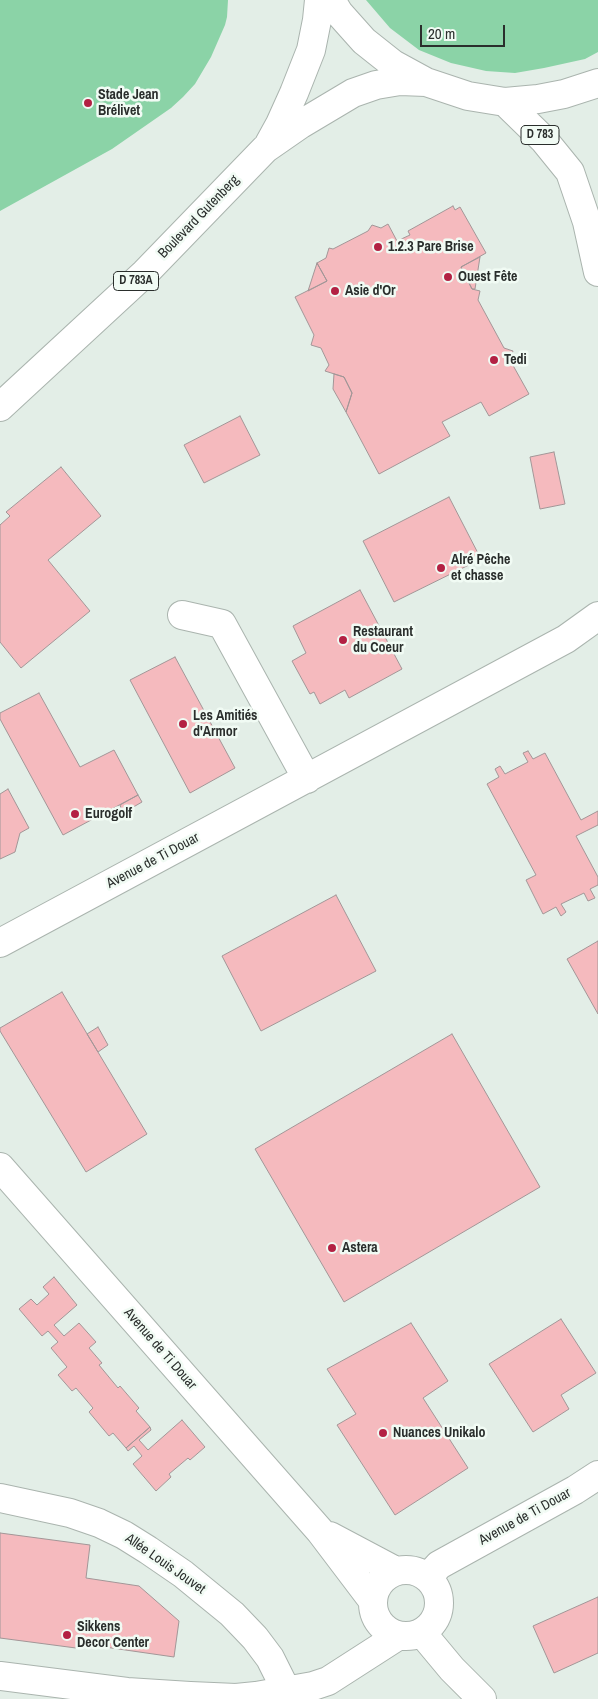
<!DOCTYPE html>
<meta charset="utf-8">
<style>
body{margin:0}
#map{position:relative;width:598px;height:1699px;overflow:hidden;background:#e3eee7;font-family:"Archivo Narrow",sans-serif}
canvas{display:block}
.scale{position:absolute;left:420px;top:25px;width:85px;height:22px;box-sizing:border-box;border:2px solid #2a2e2c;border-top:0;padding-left:6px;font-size:15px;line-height:18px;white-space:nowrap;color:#2a2e2c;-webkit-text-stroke:4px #f1fbf4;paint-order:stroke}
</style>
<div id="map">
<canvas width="598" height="1699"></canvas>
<div class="scale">20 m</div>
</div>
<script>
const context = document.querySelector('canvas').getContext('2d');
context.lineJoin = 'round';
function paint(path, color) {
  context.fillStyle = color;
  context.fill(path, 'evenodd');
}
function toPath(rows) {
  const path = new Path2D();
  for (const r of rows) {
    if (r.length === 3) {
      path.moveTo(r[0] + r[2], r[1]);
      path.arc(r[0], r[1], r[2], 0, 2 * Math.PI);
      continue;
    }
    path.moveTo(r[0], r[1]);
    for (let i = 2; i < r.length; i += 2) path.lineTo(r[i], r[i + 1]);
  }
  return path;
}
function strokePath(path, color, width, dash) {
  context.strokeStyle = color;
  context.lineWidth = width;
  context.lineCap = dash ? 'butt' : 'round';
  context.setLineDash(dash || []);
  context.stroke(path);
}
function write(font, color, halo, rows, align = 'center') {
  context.font = font + ' "Archivo Narrow",sans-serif';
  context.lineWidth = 5;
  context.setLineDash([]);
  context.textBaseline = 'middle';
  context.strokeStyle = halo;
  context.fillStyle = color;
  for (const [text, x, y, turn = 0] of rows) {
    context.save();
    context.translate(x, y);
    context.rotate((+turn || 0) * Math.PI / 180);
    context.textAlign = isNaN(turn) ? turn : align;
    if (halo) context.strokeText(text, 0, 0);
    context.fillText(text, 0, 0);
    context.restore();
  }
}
const green = toPath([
 [0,0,228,0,227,17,225,25,211,57,195,84,183,97,171,108,112,149,0,211],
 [366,0,598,0,598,52,585,59,544,68,515,73,486,71,451,63,419,50,390,28]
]);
const building = toPath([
 [453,206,455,210,460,207,486,253,461,267,472,289,480,291,478,300,504,348,513,351,510,360,529,394,489,416,481,402,442,422,450,436,379,474,346,412,352,393,344,377,325,371,329,365,321,348,311,345,314,335,295,297,327,281,317,263,326,258,329,248,333,249,368,231,372,225,381,228,388,224,397,241,410,235,408,231,453,206],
 [480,257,475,289,472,289,461,267,480,257],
 [317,263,327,281,308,291,317,263],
 [334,374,344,377,352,393,346,412,333,389,334,374],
 [240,416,260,455,204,483,184,445,240,416],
 [554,452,565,504,540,509,530,457,554,452],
 [61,467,101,516,48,560,90,611,21,668,0,642,0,525,10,516,6,512,61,467],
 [449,497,481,559,394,602,363,541,449,497],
 [360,590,402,669,349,698,345,690,320,704,314,692,310,694,292,661,306,653,293,626,360,590],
 [175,657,235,768,190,793,130,680,175,657],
 [39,693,80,767,114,750,138,795,63,835,0,719,0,713,39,693],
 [528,751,533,759,545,753,581,820,598,811,598,825,576,836,598,877,598,885,590,889,595,898,588,901,584,893,561,904,566,912,561,916,556,907,543,914,526,880,536,875,487,784,499,777,495,769,500,766,505,774,528,762,523,753,528,751],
 [8,789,29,828,20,833,15,852,0,859,0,794,8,789],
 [138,795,142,802,123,813,120,805,138,795],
 [336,895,376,971,261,1031,222,956,336,895],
 [598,941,598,1014,567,959,598,941],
 [62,992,147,1134,86,1172,0,1031,0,1028,62,992],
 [98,1027,108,1045,98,1052,87,1034,98,1027],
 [452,1034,540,1187,344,1302,255,1149,452,1034],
 [54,1277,77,1305,54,1325,64,1336,79,1323,96,1342,89,1348,102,1363,99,1365,118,1388,120,1386,139,1408,136,1411,150,1427,126,1448,113,1433,109,1436,89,1412,93,1408,76,1388,72,1391,58,1375,67,1367,51,1348,58,1342,48,1331,42,1336,19,1309,31,1299,37,1305,49,1294,43,1287,54,1277],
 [561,1319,596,1373,561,1395,569,1409,533,1432,489,1364,561,1319],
 [411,1323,448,1381,423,1398,468,1468,395,1515,337,1425,356,1414,327,1369,411,1323],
 [182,1420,205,1447,190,1460,188,1458,169,1474,171,1477,156,1491,133,1464,142,1456,134,1446,128,1451,126,1448,150,1427,151,1430,139,1440,148,1450,182,1420],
 [0,1533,90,1545,86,1578,139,1586,179,1621,174,1657,77,1643,76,1648,0,1638,0,1533],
 [598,1597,598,1653,554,1673,533,1626,598,1597]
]);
const minor = toPath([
 [182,615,222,624,307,779],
 [0,943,566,639,598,616],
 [0,1167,320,1531,373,1601],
 [0,1498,70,1513,99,1523,124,1535,148,1550,183,1574,232,1614,255,1638,270,1658,287,1692],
 [330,1536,396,1571],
 [406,1603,33],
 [428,1577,439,1565,575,1490,598,1475],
 [422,1633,452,1669,482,1699],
 [0,1676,127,1692,190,1696,236,1698,256,1696,313,1686,328,1681,398,1636]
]);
const major = toPath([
 [331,0,339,13,364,41,393,64,426,82,468,96,505,102,538,99,564,94,598,83],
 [505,102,544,140,570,172,587,222,598,272],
 [269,144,280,124,294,93,311,50,317,20,319,0],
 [0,407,145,273,265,149,301,124,353,93,376,85,400,81,426,82]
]);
const markers = [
 [88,103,5,"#b32143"],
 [378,247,5,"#b32143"],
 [448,277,5,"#b32143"],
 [335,291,5,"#b32143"],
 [494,360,5,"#b32143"],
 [441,568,5,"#b32143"],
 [343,640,5,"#b32143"],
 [183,724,5,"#b32143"],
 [75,814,5,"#b32143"],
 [332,1248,5,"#b32143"],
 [383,1433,5,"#b32143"],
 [67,1635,5,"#b32143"]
];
const shields = [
 [540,135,38],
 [136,281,45]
];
const shieldNames = [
 ["D 783",540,135],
 ["D 783A",136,281]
];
const poiNames = [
 ["Stade Jean",98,95],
 ["Brélivet",98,111],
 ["1.2.3 Pare Brise",388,247],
 ["Ouest Fête",458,277],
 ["Asie d'Or",345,291],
 ["Tedi",504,360],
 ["Alré Pêche",451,560],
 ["et chasse",451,576],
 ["Restaurant",353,632],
 ["du Coeur",353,648],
 ["Les Amitiés",193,716],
 ["d'Armor",193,732],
 ["Eurogolf",85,814],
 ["Astera",342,1248],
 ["Nuances Unikalo",393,1433],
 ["Sikkens",77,1627],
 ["Decor Center",77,1643]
];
const streetNames = [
 ["Boulevard Gutenberg",199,217,-46],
 ["Avenue de Ti Douar",153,861,-28],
 ["Avenue de Ti Douar",160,1349,49],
 ["Avenue de Ti Douar",525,1517,-29],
 ["Allée Louis Jouvet",165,1564,35]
];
paint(green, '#8bd3a7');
paint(building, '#f5babe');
strokePath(building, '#a29697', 1);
strokePath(minor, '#aab4ae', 30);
strokePath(major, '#aab4ae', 30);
strokePath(minor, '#fff', 28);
strokePath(major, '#fff', 28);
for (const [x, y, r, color] of markers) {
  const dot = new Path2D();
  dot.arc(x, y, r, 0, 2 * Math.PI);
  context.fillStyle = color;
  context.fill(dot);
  strokePath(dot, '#f1fbf4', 2);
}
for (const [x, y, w] of shields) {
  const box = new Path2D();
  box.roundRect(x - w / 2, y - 9.5, w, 19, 4);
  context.fillStyle = '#f1fbf4';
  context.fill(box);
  strokePath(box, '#2a2e2c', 1);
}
write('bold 12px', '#2a2e2c', null, shieldNames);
write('bold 14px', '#2a2e2c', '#f1fbf4', poiNames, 'left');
write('14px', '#2a2e2c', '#f1fbf4', streetNames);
</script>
